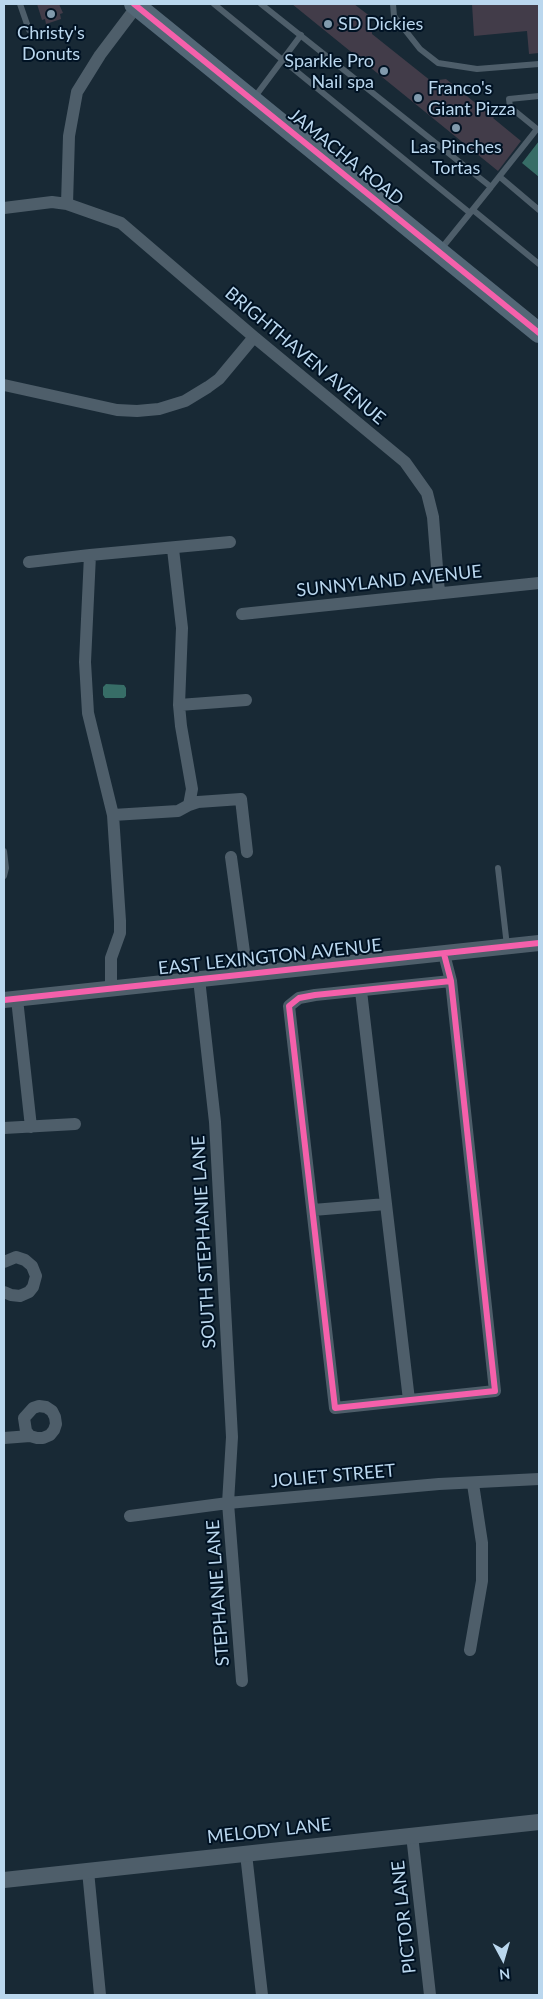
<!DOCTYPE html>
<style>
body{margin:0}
#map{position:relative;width:543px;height:1999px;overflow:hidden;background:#182935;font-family:Lato,sans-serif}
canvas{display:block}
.frame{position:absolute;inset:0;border:5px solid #bad7ee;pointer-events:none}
.north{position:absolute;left:478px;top:1934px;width:50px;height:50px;-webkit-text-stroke:4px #001223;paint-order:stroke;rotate:174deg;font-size:14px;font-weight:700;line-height:20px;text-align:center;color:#bad7ee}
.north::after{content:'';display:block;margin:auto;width:18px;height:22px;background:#bad7ee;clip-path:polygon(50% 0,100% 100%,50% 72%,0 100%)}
</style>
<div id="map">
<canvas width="543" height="1999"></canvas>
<div class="frame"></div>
<div class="north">N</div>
</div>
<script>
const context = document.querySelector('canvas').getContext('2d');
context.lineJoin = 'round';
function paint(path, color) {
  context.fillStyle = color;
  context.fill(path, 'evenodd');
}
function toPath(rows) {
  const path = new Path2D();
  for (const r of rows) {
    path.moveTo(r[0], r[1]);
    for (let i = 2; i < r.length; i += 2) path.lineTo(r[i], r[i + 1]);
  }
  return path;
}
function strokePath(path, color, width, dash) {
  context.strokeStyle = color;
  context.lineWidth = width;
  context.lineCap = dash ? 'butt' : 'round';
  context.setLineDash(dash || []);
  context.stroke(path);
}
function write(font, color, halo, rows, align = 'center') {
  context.font = font + ' Lato,sans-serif';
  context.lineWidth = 4;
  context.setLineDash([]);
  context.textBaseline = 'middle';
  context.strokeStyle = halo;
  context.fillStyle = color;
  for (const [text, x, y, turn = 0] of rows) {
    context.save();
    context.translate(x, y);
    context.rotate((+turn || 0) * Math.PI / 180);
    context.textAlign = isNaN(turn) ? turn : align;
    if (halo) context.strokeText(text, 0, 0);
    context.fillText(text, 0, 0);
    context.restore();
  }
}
const water = toPath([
 [539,141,539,177,522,163],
 [106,684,124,685,126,688,126,696,124,698,105,698,103,695,103,687]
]);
const building = toPath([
 [37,4,59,4,63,13,60,14,61,19,46,24,45,19,42,20],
 [292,4,354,4,371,17,372,34,431,81,446,79,484,110,486,107,496,115,493,118,521,141,498,171],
 [472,4,539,4,539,53,529,54,527,31,474,36]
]);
const service = toPath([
 [20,4,29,30],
 [214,4,470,213],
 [261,4,491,187,441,249],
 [393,4,394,16,420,49,438,63,477,69,539,64],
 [254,98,301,35],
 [500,177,539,210],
 [491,187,537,129,510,107,509,99,539,96],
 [473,210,539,264],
 [4,851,6,868,4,876],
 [498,868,507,946]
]);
const minor = toPath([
 [67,204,69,136,77,92,100,55,137,6],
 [4,208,52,202,67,204,121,223,254,337,405,462,427,493,433,517,439,593],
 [4,385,117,410,137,411,159,409,185,401,208,387,219,379,254,337],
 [173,549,182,628,179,705,246,700],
 [29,562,90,555],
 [242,614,539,583],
 [189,805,198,802,241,799,247,852],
 [113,815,178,811,189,805,192,789,181,726,179,705],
 [231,857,247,974],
 [444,954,451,981,495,1391,335,1408,289,1006,299,998,315,995,451,981],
 [199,979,215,1122,232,1437,228,1503,242,1681],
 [111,988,111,958,120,933,120,921,113,815,88,713,85,662,90,555,230,542],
 [361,991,409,1400],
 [17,999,31,1127],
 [4,1128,75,1124],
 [313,1210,386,1204],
 [4,1262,16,1257,25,1260,32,1266,36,1276,33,1287,29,1292,20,1296,11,1295,4,1292],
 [4,1438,30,1436,37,1438,43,1438,50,1435,54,1430,56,1424,55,1417,52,1411,46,1407,39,1406,33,1408,24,1418,26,1431,30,1436],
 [130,1516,228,1503,439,1484,539,1479],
 [470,1650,482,1581,482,1543,473,1484],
 [412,1835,430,1995],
 [246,1854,262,1995],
 [88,1871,100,1995]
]);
const tertiary = toPath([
 [4,1000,539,943],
 [4,1880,539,1822]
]);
const primary = toPath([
 [134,4,539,333]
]);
const cycleway = toPath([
 [134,4,539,333],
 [444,954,451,981,495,1391,335,1408,289,1006,299,998,315,995,451,981],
 [4,1000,539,943]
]);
const markers = [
 [51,14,5,"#819aad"],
 [328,24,5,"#819aad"],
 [384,71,5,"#819aad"],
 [418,98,5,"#819aad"],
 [456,128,5,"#819aad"]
];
const poiNames = [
 ["SD Dickies",338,24],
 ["Christy's",51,33,"center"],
 ["Donuts",51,54,"center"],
 ["Sparkle Pro",374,61,"right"],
 ["Nail spa",374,82,"right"],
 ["Franco's",428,88],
 ["Giant Pizza",428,109],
 ["Las Pinches",456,147,"center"],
 ["Tortas",456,168,"center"]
];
const streetNames = [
 ["JAMACHA ROAD",346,157,39],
 ["BRIGHTHAVEN AVENUE",305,356,40],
 ["SUNNYLAND AVENUE",389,581,-6],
 ["EAST LEXINGTON AVENUE",270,957,-6],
 ["SOUTH STEPHANIE LANE",204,1242,-93],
 ["JOLIET STREET",333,1476,-5],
 ["STEPHANIE LANE",218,1593,-94],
 ["MELODY LANE",269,1831,-6],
 ["PICTOR LANE",404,1917,-96]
];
paint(water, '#376d67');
paint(building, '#423c49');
strokePath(service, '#4e5e6a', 6);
strokePath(minor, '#4e5e6a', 12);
strokePath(tertiary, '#4e5e6a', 16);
strokePath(primary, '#536776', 20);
strokePath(cycleway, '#f560ab', 6);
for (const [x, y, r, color] of markers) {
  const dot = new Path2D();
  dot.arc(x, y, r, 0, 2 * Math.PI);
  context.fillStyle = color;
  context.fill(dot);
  strokePath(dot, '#001223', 2);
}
write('18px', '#bad7ee', '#001223', poiNames, 'left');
write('18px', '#bad7ee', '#001223', streetNames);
</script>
